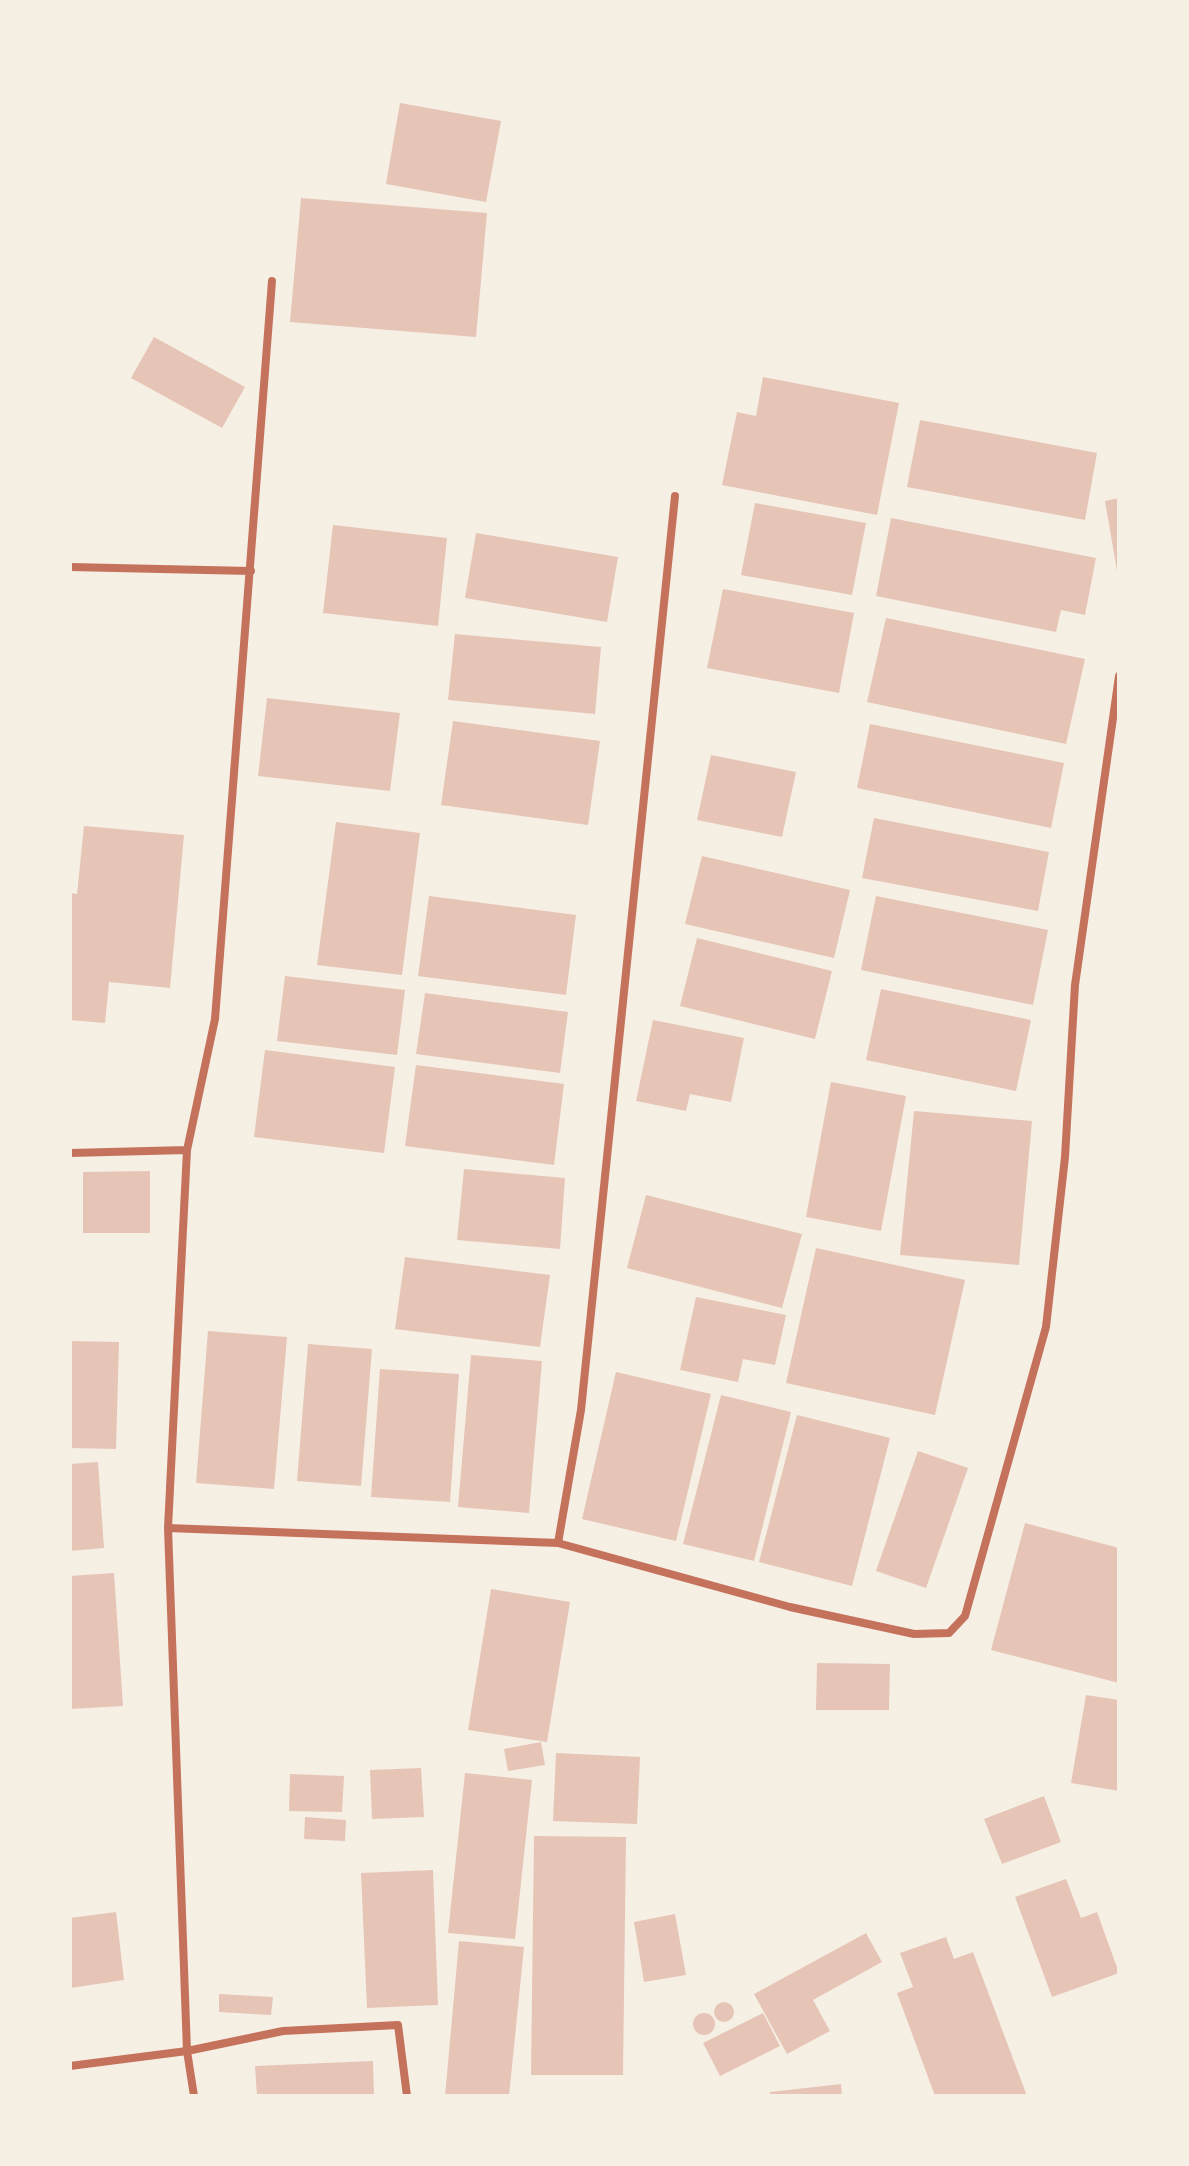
<!DOCTYPE html>
<style>
body{margin:0}
#map{position:relative;width:1189px;height:2166px;overflow:hidden;background:#f6efe4;font-family:"Varela Round",sans-serif}
canvas{display:block}
.frame{position:absolute;inset:0;border:72px solid #f6efe4;pointer-events:none}
</style>
<div id="map">
<canvas width="1189" height="2166"></canvas>
<div class="frame"></div>
</div>
<script>
const context = document.querySelector('canvas').getContext('2d');
context.lineJoin = 'round';
function paint(path, color) {
  context.fillStyle = color;
  context.fill(path, 'evenodd');
}
function toPath(rows) {
  const path = new Path2D();
  for (const r of rows) {
    if (r.length === 3) {
      path.moveTo(r[0] + r[2], r[1]);
      path.arc(r[0], r[1], r[2], 0, 2 * Math.PI);
      continue;
    }
    path.moveTo(r[0], r[1]);
    for (let i = 2; i < r.length; i += 2) path.lineTo(r[i], r[i + 1]);
  }
  return path;
}
function strokePath(path, color, width, dash) {
  context.strokeStyle = color;
  context.lineWidth = width;
  context.lineCap = dash ? 'butt' : 'round';
  context.setLineDash(dash || []);
  context.stroke(path);
}
const building = toPath([
 [400,103,501,121,486,202,386,184],
 [301,198,487,213,476,337,290,322],
 [154,337,245,387,222,428,131,378],
 [763,377,899,403,877,515,722,485,737,412,756,416],
 [920,420,1097,453,1085,520,907,487],
 [1119,498,1119,571,1117,571,1105,501],
 [755,503,866,523,852,595,741,575],
 [891,518,1096,558,1085,615,1061,610,1056,632,876,596],
 [333,525,447,538,438,626,323,613],
 [476,533,618,557,607,622,465,598],
 [723,589,854,613,839,693,707,668],
 [886,618,1085,659,1066,744,867,702],
 [455,634,601,647,595,714,448,700],
 [267,698,400,713,390,791,258,776],
 [453,721,600,741,588,825,441,805],
 [870,724,1064,763,1051,828,857,788],
 [711,755,796,772,782,837,697,820],
 [874,818,1049,852,1038,911,862,878],
 [336,822,420,833,402,975,317,965],
 [84,826,184,835,170,988,109,982,105,1023,70,1020,70,893,77,894],
 [702,856,850,890,834,958,685,924],
 [429,896,576,915,566,995,418,976],
 [876,896,1048,930,1033,1005,861,970],
 [697,938,832,971,815,1039,680,1006],
 [285,976,405,990,397,1055,277,1041],
 [881,989,1031,1020,1016,1091,866,1060],
 [425,993,568,1012,560,1073,416,1054],
 [653,1020,744,1038,731,1102,690,1094,686,1111,636,1101],
 [265,1050,395,1067,384,1153,254,1137],
 [416,1065,564,1084,554,1165,405,1146],
 [831,1082,906,1096,881,1231,806,1217],
 [914,1111,1032,1121,1019,1265,900,1255],
 [464,1169,565,1178,560,1249,457,1240],
 [150,1171,150,1233,83,1233,83,1172],
 [646,1195,802,1234,782,1308,627,1268],
 [816,1248,965,1280,935,1415,786,1383],
 [405,1257,550,1275,540,1347,395,1329],
 [696,1297,786,1315,775,1365,743,1359,738,1382,680,1370],
 [208,1331,287,1337,274,1489,196,1483],
 [70,1341,119,1342,116,1449,70,1448],
 [308,1344,372,1349,361,1486,297,1481],
 [471,1355,542,1361,529,1513,458,1507],
 [380,1369,459,1374,450,1502,371,1497],
 [616,1372,711,1394,676,1541,582,1519],
 [721,1395,791,1412,754,1561,683,1544],
 [797,1415,890,1438,852,1586,759,1562],
 [918,1451,968,1468,926,1588,876,1571],
 [98,1462,104,1548,70,1551,70,1464],
 [1025,1523,1119,1548,1119,1683,991,1650],
 [114,1573,123,1706,70,1709,70,1576],
 [491,1589,570,1602,547,1742,468,1730],
 [817,1663,890,1664,889,1710,816,1710],
 [1086,1695,1119,1700,1119,1791,1071,1783],
 [541,1742,545,1765,508,1771,504,1749],
 [556,1753,640,1757,637,1824,553,1821],
 [421,1768,424,1817,372,1819,370,1770],
 [465,1773,532,1780,515,1939,448,1933],
 [290,1774,344,1776,342,1812,289,1811],
 [1044,1796,1061,1842,1002,1864,984,1819],
 [305,1817,346,1820,345,1841,304,1839],
 [534,1836,626,1837,623,2075,531,2075],
 [433,1870,438,2005,367,2008,361,1873],
 [1066,1879,1081,1918,1097,1912,1119,1973,1052,1997,1015,1897],
 [116,1912,124,1980,70,1988,70,1918],
 [675,1914,686,1975,644,1982,634,1922],
 [866,1933,882,1962,813,2000,830,2031,787,2054,754,1994],
 [946,1937,954,1959,973,1952,1027,2096,935,2096,897,1993,913,1987,900,1953],
 [459,1941,524,1947,509,2096,445,2096],
 [219,1994,273,1997,271,2015,219,2012],
 [724,2012,10],
 [763,2013,780,2046,720,2076,703,2043],
 [704,2024,11],
 [373,2061,374,2096,257,2096,255,2066],
 [841,2084,842,2096,770,2096,770,2092]
]);
const minor = toPath([
 [70,567,251,571],
 [70,1153,187,1150],
 [168,1528,558,1543,790,1607,914,1634,949,1633,965,1616,1046,1327,1065,1157,1075,985,1119,676],
 [558,1543,581,1410,675,496],
 [70,2066,187,2051,283,2031,398,2025,407,2096],
 [194,2096,187,2051,168,1528,187,1150,215,1019,272,281]
]);
paint(building, '#e6c5b7');
strokePath(minor, '#c5725c', 8);
</script>
